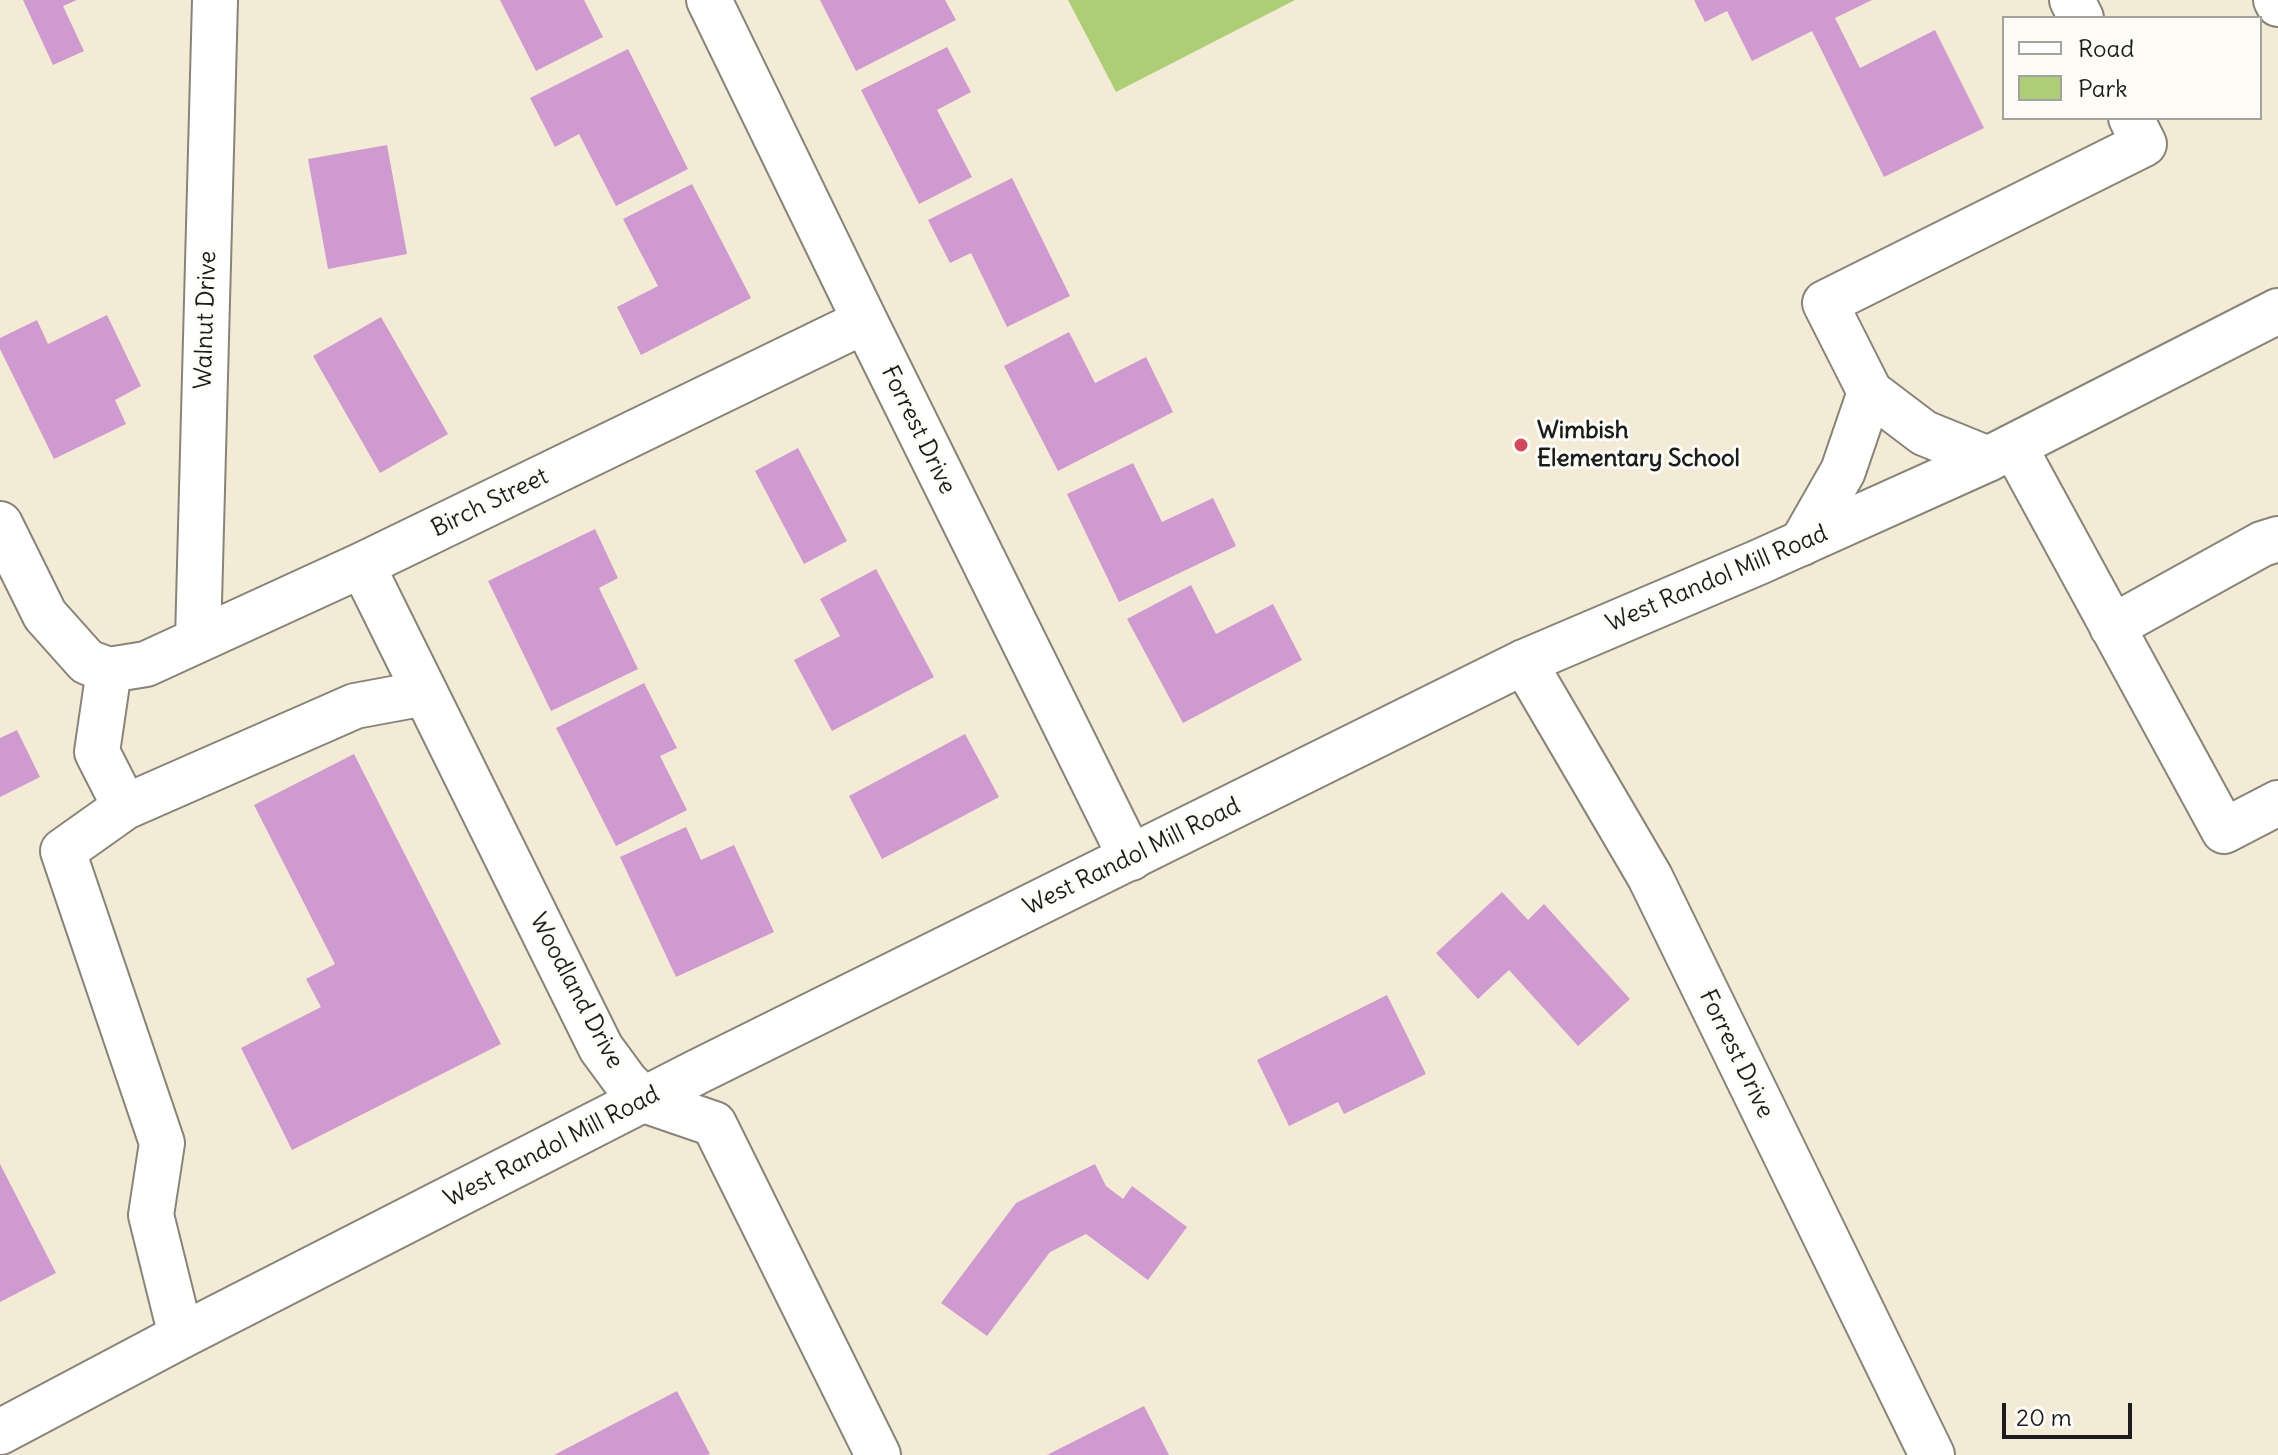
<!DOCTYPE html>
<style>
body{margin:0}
#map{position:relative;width:2278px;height:1455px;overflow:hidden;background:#f4ebd6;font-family:Delius,sans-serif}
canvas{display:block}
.legend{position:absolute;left:2002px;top:16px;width:260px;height:104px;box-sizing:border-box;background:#fdfcf7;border:2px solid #a3a29f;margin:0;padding:10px 14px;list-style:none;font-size:24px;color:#1c1c1c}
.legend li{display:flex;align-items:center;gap:16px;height:40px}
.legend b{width:40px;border:2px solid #a3a29f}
.scale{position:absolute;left:2002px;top:1403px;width:130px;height:36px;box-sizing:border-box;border:4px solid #1c1c1c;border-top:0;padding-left:10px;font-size:24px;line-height:28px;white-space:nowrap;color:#1c1c1c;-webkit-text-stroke:6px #fdfcf7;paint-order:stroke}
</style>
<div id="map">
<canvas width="2278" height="1455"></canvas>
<ul class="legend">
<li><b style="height:10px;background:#fff"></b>Road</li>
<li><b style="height:22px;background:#adce76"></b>Park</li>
</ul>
<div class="scale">20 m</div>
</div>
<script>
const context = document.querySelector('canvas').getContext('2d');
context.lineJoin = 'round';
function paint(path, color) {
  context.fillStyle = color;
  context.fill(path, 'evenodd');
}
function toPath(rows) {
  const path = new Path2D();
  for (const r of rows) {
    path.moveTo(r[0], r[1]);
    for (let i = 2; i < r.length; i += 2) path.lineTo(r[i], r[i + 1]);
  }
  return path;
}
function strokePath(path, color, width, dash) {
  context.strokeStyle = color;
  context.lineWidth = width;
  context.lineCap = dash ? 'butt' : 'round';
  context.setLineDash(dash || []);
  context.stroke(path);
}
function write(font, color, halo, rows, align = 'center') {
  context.font = font + ' Delius,sans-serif';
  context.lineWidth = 6;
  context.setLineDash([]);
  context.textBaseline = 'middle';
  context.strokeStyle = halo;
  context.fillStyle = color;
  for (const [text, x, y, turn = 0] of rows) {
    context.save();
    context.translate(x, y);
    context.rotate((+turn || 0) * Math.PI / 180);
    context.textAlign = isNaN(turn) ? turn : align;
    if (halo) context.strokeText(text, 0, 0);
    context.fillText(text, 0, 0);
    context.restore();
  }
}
const green = toPath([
 [1068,0,1295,0,1116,92]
]);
const building = toPath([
 [23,0,77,0,63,6,84,51,53,65],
 [500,0,584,0,603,37,536,71],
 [820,0,945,0,956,20,856,71],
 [1694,0,1872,0,1835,18,1860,68,1935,30,1984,128,1884,177,1812,31,1752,61,1727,11,1705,22],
 [947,47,971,92,937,110,972,177,919,204,861,90],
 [628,49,688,169,616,206,579,134,555,147,530,98],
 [387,145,407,254,328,269,308,159],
 [1012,178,1070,296,1007,327,971,253,950,263,928,220],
 [692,184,751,298,641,355,617,307,658,286,623,219],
 [107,315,141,386,115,400,126,424,54,459,0,349,0,338,37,320,48,344],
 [381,317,448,434,380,473,313,356],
 [1069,332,1095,383,1146,357,1173,412,1058,471,1004,366],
 [798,448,847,541,804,564,755,471],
 [1133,463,1162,522,1213,498,1236,546,1119,602,1067,494],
 [595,529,618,578,599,588,638,669,551,711,488,581],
 [876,569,934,677,832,731,794,660,840,636,820,599],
 [1191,585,1216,634,1273,604,1302,660,1183,723,1127,619],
 [644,683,677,748,660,756,687,810,616,846,556,728],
 [17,730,40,777,0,797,0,738],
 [965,734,999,797,882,859,849,796],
 [354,754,501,1044,292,1150,241,1048,321,1007,306,979,335,964,254,805],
 [686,827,701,860,734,845,774,932,676,977,620,857],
 [1502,892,1528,920,1544,904,1630,999,1578,1046,1509,970,1478,999,1436,953],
 [1387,995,1426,1074,1344,1114,1338,1102,1289,1126,1257,1060],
 [0,1164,56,1273,0,1302],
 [1095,1164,1106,1186,1123,1199,1132,1186,1187,1227,1148,1280,1086,1234,1050,1252,987,1336,941,1303,1016,1203],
 [677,1391,710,1454,707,1455,554,1455],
 [1144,1406,1169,1455,1047,1455]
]);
const minor = toPath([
 [709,0,865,321,1131,858],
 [2072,0,2081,18],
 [2014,446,2224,831,2278,803],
 [1988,459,1924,433,1870,392,1825,303,2144,144,2131,118],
 [0,524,45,615,87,662,109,670],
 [1802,543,1843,471,1870,392],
 [362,565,601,1048,626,1082,644,1100,714,1124,878,1455],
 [2112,627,2262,544,2278,539],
 [198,640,215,0],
 [1524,662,1650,877,1932,1455],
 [109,670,146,664,362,565,865,321],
 [109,670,97,752,125,807,63,851,162,1143,151,1215,181,1336],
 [125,807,355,706,425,693]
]);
const major = toPath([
 [2276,0,2278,4],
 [0,1432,181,1336,699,1071,1524,662,1759,562,1988,459,2278,311]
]);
const markers = [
 [1521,445,8,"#d1495b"]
];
const streetNames = [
 ["Walnut Drive",206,320,-88],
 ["Forrest Drive",918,430,64],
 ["Birch Street",490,503,-26],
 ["West Randol Mill Road",1717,579,-23],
 ["West Randol Mill Road",1132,857,-26],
 ["Woodland Drive",576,991,62],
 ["Forrest Drive",1736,1054,64],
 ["West Randol Mill Road",552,1147,-27]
];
const poiNames = [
 ["Wimbish",1537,431],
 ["Elementary School",1537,459]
];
paint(green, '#adce76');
paint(building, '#cf9acf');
strokePath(minor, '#888479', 48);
strokePath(major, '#888479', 48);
strokePath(minor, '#fff', 44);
strokePath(major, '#fff', 44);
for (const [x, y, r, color] of markers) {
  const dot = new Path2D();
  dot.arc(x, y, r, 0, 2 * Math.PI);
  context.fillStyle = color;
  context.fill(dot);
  strokePath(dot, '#fdfcf7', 3);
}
write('24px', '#1c1c1c', '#fdfcf7', streetNames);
write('bold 24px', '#1c1c1c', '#fdfcf7', poiNames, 'left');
</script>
